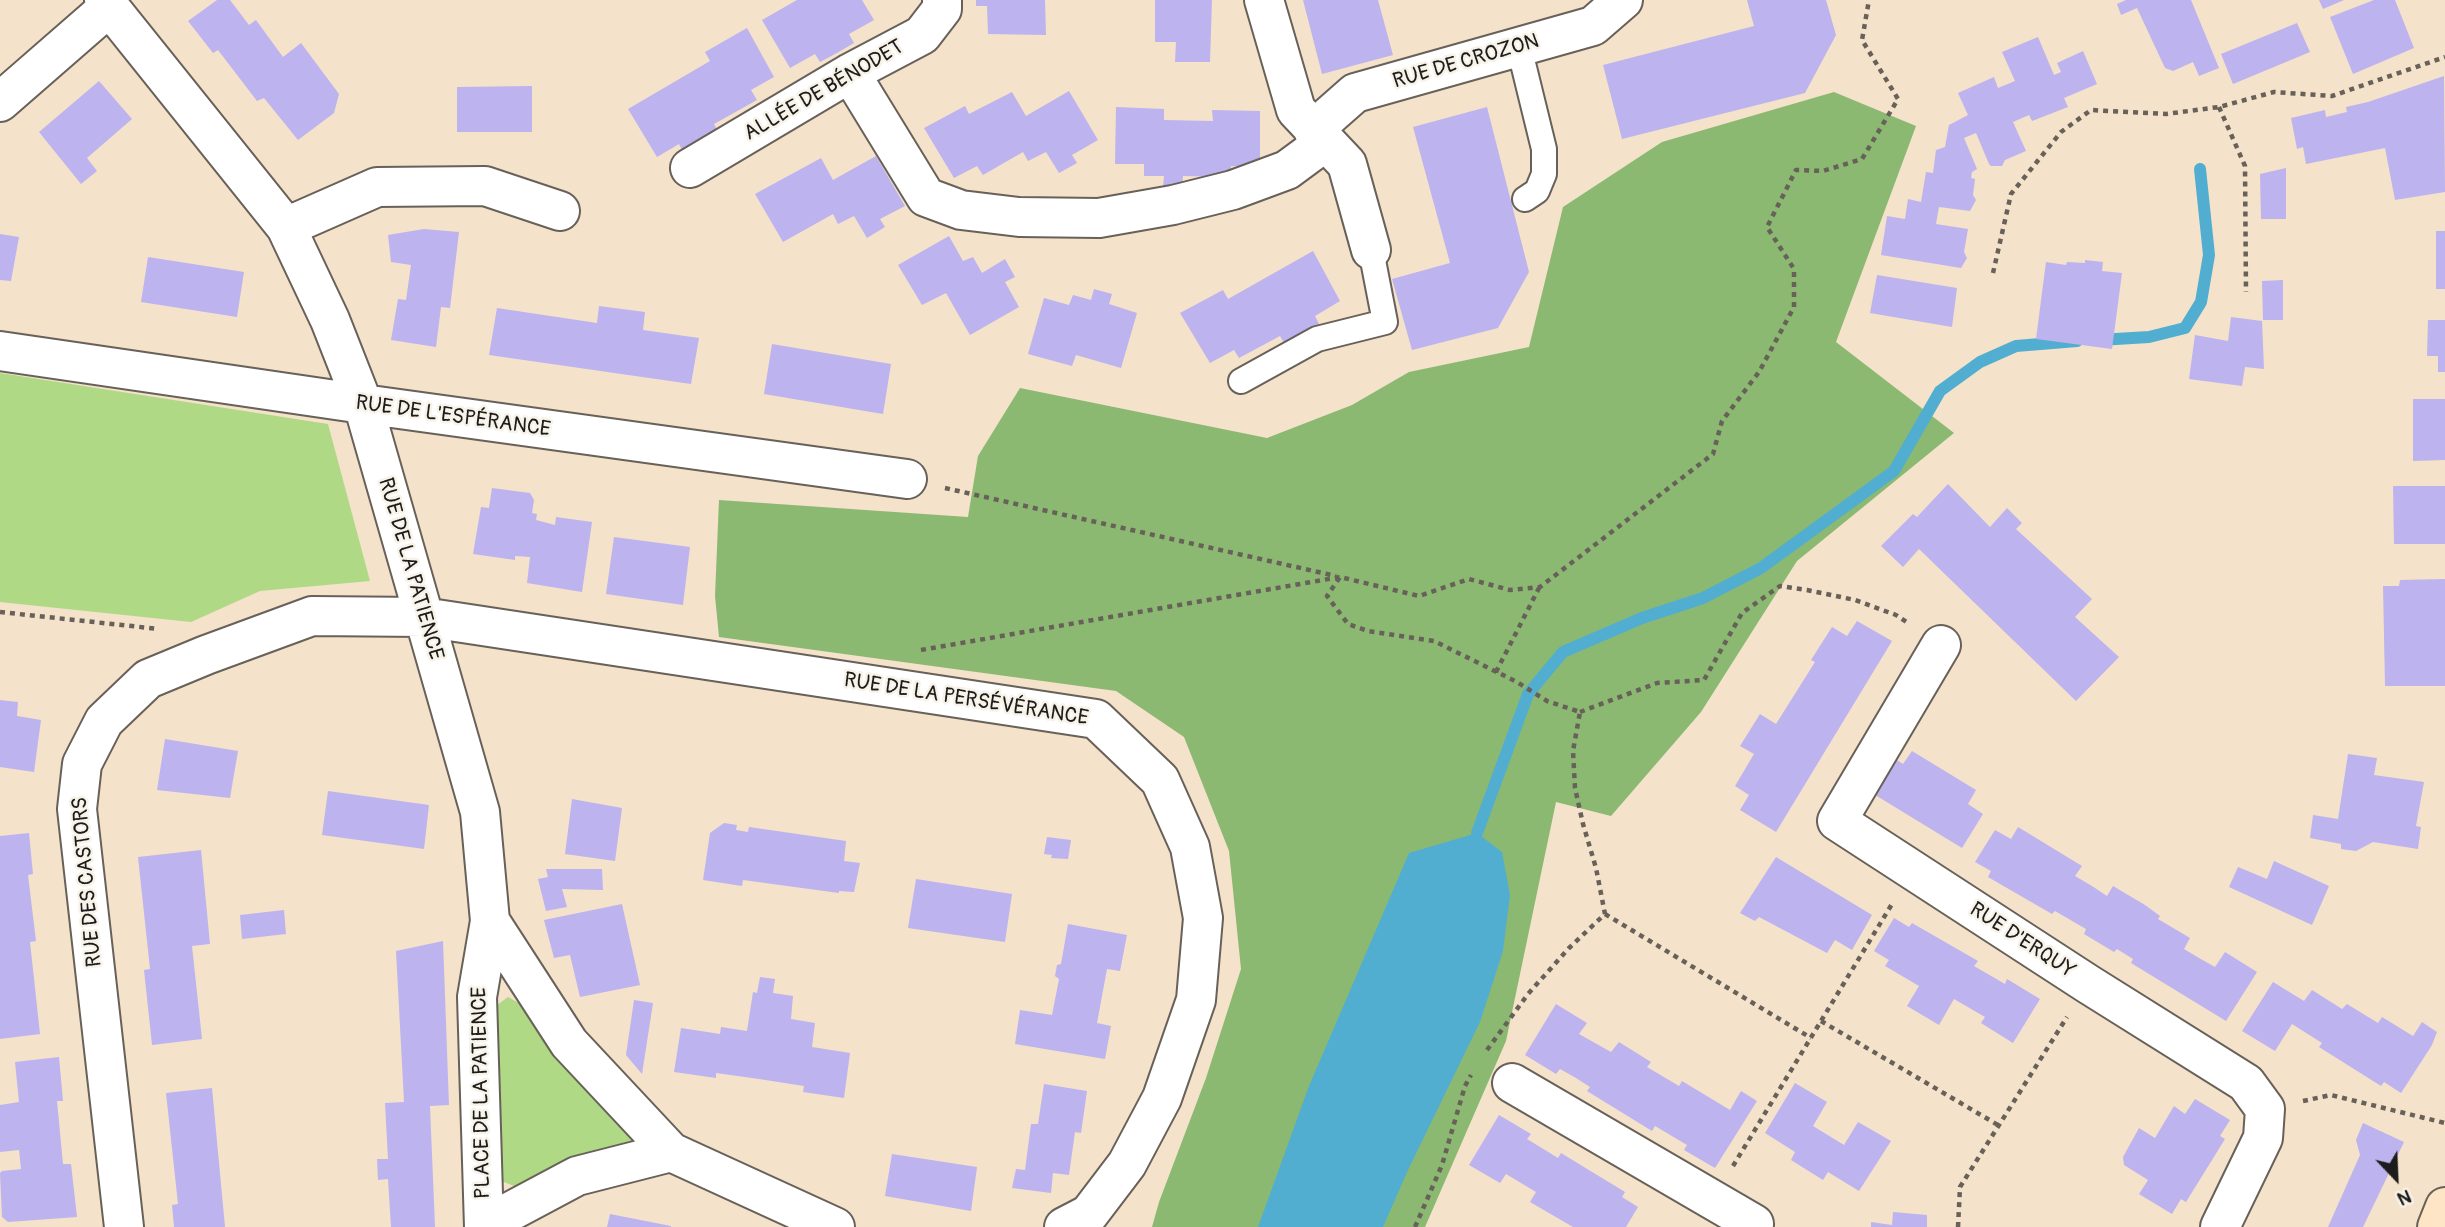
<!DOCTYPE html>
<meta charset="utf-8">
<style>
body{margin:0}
#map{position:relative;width:2445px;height:1227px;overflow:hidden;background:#f4e2ca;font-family:Pangolin,sans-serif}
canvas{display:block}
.north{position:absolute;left:2361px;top:1143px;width:70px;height:70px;-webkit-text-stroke:5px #f7f3e8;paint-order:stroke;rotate:157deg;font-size:19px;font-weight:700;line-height:28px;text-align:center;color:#1c1c1c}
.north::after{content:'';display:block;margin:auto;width:24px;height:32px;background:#1c1c1c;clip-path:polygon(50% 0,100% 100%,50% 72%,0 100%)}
</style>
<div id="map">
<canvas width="2445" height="1227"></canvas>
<div class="north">N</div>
</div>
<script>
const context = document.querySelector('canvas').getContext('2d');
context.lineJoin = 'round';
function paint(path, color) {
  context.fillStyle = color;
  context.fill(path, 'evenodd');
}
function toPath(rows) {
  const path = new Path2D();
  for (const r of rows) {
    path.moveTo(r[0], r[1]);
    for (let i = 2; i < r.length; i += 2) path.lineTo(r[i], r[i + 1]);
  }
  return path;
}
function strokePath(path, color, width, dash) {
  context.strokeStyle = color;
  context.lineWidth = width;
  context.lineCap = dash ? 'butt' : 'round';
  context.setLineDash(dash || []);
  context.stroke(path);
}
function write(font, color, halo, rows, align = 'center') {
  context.font = font + ' Pangolin,sans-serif';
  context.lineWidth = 5;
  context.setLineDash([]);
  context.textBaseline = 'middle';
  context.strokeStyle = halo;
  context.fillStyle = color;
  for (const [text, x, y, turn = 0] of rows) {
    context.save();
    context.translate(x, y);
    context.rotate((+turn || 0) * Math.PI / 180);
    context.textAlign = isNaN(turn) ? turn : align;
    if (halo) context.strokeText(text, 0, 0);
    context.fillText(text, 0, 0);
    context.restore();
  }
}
const green = toPath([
 [0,373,328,424,370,581,260,591,191,622,0,602],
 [508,997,524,1006,636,1131,630,1146,519,1188,499,1180,493,1008]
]);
const forest = toPath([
 [1834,92,1916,126,1836,342,1954,433,1797,561,1701,712,1611,816,1556,802,1506,1041,1425,1227,1152,1227,1159,1202,1206,1078,1241,969,1229,851,1184,737,1116,691,719,637,715,596,719,500,968,517,978,456,1020,388,1267,438,1352,405,1409,372,1529,347,1563,207,1662,142]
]);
const water = toPath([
 [1477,833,1502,852,1510,895,1503,951,1480,1022,1408,1170,1383,1227,1258,1227,1309,1086,1409,853]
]);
const stream = toPath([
 [2099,340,2149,337,2185,328,2201,302,2209,255,2200,169],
 [1477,833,1528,694,1563,652,1642,618,1703,598,1761,568,1894,471,1940,391,1980,362,2016,346,2077,341]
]);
const building = toPath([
 [217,0,230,0,249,25,256,20,283,57,301,43,339,94,334,113,298,140,264,98,257,101,218,50,213,53,188,21],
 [797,0,862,0,874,20,849,34,854,43,837,53,820,62,815,54,790,68,762,20],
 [976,0,1045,0,1046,35,988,34,987,6,976,6],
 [1155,0,1212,0,1210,62,1175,62,1176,42,1155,42],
 [1303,0,1378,0,1393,55,1322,74],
 [1747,0,1826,0,1836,35,1805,93,1622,139,1603,65,1754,26],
 [2126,0,2191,0,2219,68,2199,76,2193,62,2173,71,2165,68,2137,8,2121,15,2117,4],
 [2319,0,2344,0,2323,9],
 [2374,0,2395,0,2414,48,2353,74,2330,17],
 [2297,23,2310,52,2233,84,2221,54],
 [747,28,774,77,751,90,757,100,714,124,719,134,684,154,679,144,657,157,628,109,710,61,705,52],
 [2038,37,2054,75,2061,72,2057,63,2083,51,2097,84,2064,98,2068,107,2032,121,2029,115,2013,122,2026,151,2005,160,2002,166,1991,166,1989,164,1976,133,1964,138,1977,169,1972,172,1971,178,1975,179,1973,195,1976,200,1970,211,1939,207,1936,224,1968,229,1964,252,1967,258,1961,268,1881,255,1887,216,1905,219,1908,199,1921,202,1926,172,1933,173,1936,150,1945,147,1949,125,1968,115,1958,93,1994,77,1998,88,2015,81,2002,52],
 [2444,76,2445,192,2395,200,2385,148,2306,164,2303,147,2297,149,2291,118,2325,110,2326,117,2347,112,2346,107,2368,102],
 [99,81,132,119,87,158,97,171,81,184,39,132],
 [532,86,532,132,457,132,457,87],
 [1069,91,1098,140,1072,155,1077,163,1059,173,1046,152,1028,161,1023,152,983,175,977,166,954,178,924,128,965,106,969,114,1012,92,1026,116],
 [1116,107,1164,109,1164,120,1213,121,1212,110,1260,111,1260,167,1231,166,1230,177,1183,176,1182,187,1163,187,1164,176,1144,176,1144,164,1115,164],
 [1487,107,1529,272,1498,328,1412,350,1392,279,1450,263,1413,127],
 [876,156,905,206,880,219,885,227,867,238,854,216,838,224,833,214,783,242,755,194,821,158,833,180],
 [2286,168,2286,219,2261,219,2260,174],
 [424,229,459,232,450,308,441,307,436,347,391,340,398,299,406,300,411,265,391,262,388,235],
 [2436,231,2445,231,2445,289,2436,289],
 [0,234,19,237,11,281,0,280],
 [949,236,963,261,973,257,982,273,1005,259,1015,277,1005,282,1019,307,970,335,946,293,922,305,898,265],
 [1313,251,1340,301,1315,316,1319,324,1284,343,1280,336,1239,358,1234,350,1210,363,1180,313,1223,290,1228,299],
 [148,257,244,272,237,317,141,302],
 [2085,260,2103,262,2102,271,2122,273,2112,349,2036,339,2046,262,2066,265,2067,262,2085,263],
 [1877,275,1957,288,1952,327,1870,313],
 [2283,280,2283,320,2263,320,2262,281],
 [1094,289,1112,294,1109,304,1137,313,1121,368,1076,355,1072,366,1028,354,1044,298,1069,305,1073,295,1091,300],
 [599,306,645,312,643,330,699,338,691,384,489,355,497,308,597,323],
 [2231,317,2262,321,2264,369,2245,367,2242,386,2189,379,2195,335,2228,341],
 [2428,320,2445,320,2445,372,2438,372,2438,356,2427,356],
 [772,344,891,364,883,414,764,394],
 [2413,399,2445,399,2445,460,2413,461],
 [1948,484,1990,527,2007,508,2022,523,2016,529,2092,599,2075,617,2119,657,2076,701,1919,549,1903,567,1881,546,1913,514,1917,517],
 [2393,486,2445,486,2445,544,2394,544],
 [492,488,530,493,534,500,532,513,537,514,536,520,555,525,556,517,592,522,582,592,527,583,530,557,515,556,515,560,473,554,481,507,489,508],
 [614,537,690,547,683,605,606,594],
 [2445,579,2445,686,2385,686,2383,586,2399,586,2400,580],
 [1857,621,1892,641,1776,832,1740,810,1749,795,1735,786,1754,754,1740,746,1760,714,1776,724,1815,662,1811,660,1832,627,1847,636],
 [0,700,18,702,17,716,41,720,34,772,0,767],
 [165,739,238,751,230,798,157,790],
 [1912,751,1976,790,1968,804,1983,814,1962,848,1867,790,1889,755,1903,764],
 [2348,754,2377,758,2374,775,2424,782,2416,826,2421,827,2418,849,2373,842,2356,851,2341,849,2341,844,2310,838,2313,815,2338,819],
 [328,791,429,805,424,849,322,835],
 [572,799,622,808,615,861,565,854],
 [724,823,737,825,736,830,748,832,749,827,846,841,844,861,860,863,854,892,839,891,839,893,743,880,742,886,703,880,710,833],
 [2018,827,2082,866,2075,876,2092,886,2107,896,2113,886,2145,905,2160,916,2158,919,2190,938,2184,949,2199,958,2215,967,2225,952,2257,972,2226,1021,2131,963,2133,959,2117,949,2114,952,2084,934,2086,929,2055,911,2052,914,1988,877,1991,871,1975,862,1995,830,2011,839],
 [29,833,33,874,28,875,36,941,30,942,40,1034,0,1039,0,836],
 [1047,837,1071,840,1068,859,1051,858,1052,855,1044,854],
 [201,850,210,944,192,946,202,1039,152,1045,144,970,150,969,138,857],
 [1776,857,1872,915,1852,950,1835,940,1827,953,1759,917,1755,921,1740,913],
 [2274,861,2329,886,2312,925,2229,887,2238,867,2267,879],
 [546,869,602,869,603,890,562,889,567,907,546,911,538,879,548,877],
 [916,879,1012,894,1005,942,908,928],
 [622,904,640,985,580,997,570,955,554,958,544,920],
 [284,910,286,934,242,939,240,915],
 [1894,918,1909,927,1912,923,1978,961,1974,966,2005,984,2007,979,2040,999,2013,1043,1981,1023,1985,1017,1954,999,1939,1025,1907,1006,1919,986,1885,966,1889,960,1874,951],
 [1068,924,1127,935,1120,971,1107,969,1097,1023,1111,1026,1105,1059,1015,1044,1020,1010,1052,1015,1059,979,1055,976,1057,965,1061,964],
 [443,941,449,1105,430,1106,435,1227,391,1227,388,1179,378,1180,377,1159,388,1159,385,1103,404,1102,396,951],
 [760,977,775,979,773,993,793,996,791,1019,815,1023,812,1047,850,1053,844,1098,803,1092,804,1086,759,1079,716,1073,716,1078,674,1072,681,1028,720,1034,721,1027,747,1031,753,992,757,993],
 [2273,982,2304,1001,2312,990,2342,1009,2347,1004,2378,1023,2382,1017,2413,1036,2422,1022,2437,1032,2432,1045,2401,1093,2384,1082,2381,1086,2319,1047,2322,1043,2292,1024,2275,1051,2242,1031],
 [634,1000,653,1003,642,1074,626,1055],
 [1556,1004,1587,1023,1579,1034,1611,1052,1619,1042,1651,1062,1647,1067,1679,1086,1682,1081,1730,1110,1741,1091,1757,1101,1715,1168,1684,1150,1687,1145,1655,1126,1652,1131,1587,1091,1590,1087,1576,1078,1560,1069,1556,1074,1525,1055],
 [59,1057,63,1101,57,1101,63,1164,71,1164,77,1217,8,1222,2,1217,0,1173,2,1171,21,1169,19,1150,0,1152,0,1105,19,1102,15,1062],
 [1795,1083,1827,1102,1813,1126,1844,1145,1858,1122,1891,1141,1859,1191,1828,1172,1823,1180,1791,1160,1795,1152,1765,1133],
 [1044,1084,1087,1091,1081,1133,1075,1132,1069,1175,1053,1173,1051,1193,1012,1188,1016,1169,1025,1170,1031,1124,1038,1124],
 [212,1088,225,1227,174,1227,172,1205,178,1204,166,1093],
 [2195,1099,2230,1120,2220,1136,2225,1139,2186,1202,2181,1199,2172,1214,2139,1194,2148,1180,2124,1165,2123,1157,2139,1128,2155,1138,2174,1106,2185,1114],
 [1499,1115,1531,1134,1527,1139,1558,1158,1561,1153,1625,1192,1622,1197,1638,1207,1626,1227,1573,1227,1530,1202,1536,1192,1506,1174,1500,1183,1469,1165],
 [2363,1123,2404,1142,2363,1227,2328,1227,2360,1155,2356,1140],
 [892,1154,977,1167,971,1211,885,1196],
 [1893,1212,1927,1215,1927,1227,1871,1227,1871,1222,1892,1225],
 [610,1214,671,1226,671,1227,607,1227]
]);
const path = toPath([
 [2219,107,2245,166,2246,292],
 [1993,273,2011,194,2061,132,2091,110,2166,114,2219,107,2274,92,2332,96,2445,57],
 [945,488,1336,576],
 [0,612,159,629],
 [921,650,1340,577],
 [1496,672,1539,588],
 [1580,712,1657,683,1704,680,1742,613,1780,586,1807,590,1855,600,1896,615,1908,623],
 [1605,914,1811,1038],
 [1821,1021,1998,1125],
 [1487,1050,1528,994,1569,948,1605,914,1596,868,1583,824,1575,788,1573,751,1580,712,1547,701,1517,682,1434,641,1368,631,1348,624,1327,596,1340,577,1419,596,1469,579,1510,590,1540,587,1713,454,1722,421,1759,372,1794,307,1794,269,1767,227,1796,170,1823,171,1862,159,1898,99,1862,40,1869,0],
 [2303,1101,2331,1095,2445,1123],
 [1733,1166,1892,904],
 [1415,1227,1442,1165,1465,1086,1471,1075],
 [1958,1227,1960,1187,2067,1017]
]);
const lane = toPath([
 [1519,47,1544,149,1544,174,1537,191,1525,199],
 [1241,381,1317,339,1385,322,1371,250]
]);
const street = toPath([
 [104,0,286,227,330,320,363,404,480,812,490,921,569,1043,671,1152],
 [1264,0,1296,110,1347,164,1371,250],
 [850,73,926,197,961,210,1019,217,1099,218,1173,205,1233,190,1287,170,1325,142],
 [0,102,109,7],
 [1313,130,1355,93,1593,26,1623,0],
 [690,168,850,73,922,35,942,9,942,0],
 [286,227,377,187,485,186,560,211],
 [0,351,363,404,907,479],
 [1941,645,1837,821,2088,984,2246,1083,2265,1109,2263,1138,2220,1227],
 [1512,1083,1754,1224,1753,1227],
 [485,1225,577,1176,671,1152,835,1227],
 [124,1227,77,809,82,764,104,721,148,679,206,655,312,616,423,617,1096,719,1160,780,1190,847,1203,918,1196,1000,1162,1098,1127,1164,1089,1214,1064,1227],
 [484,1227,477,997,490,921]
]);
const secondary = toPath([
 [2437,1227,2445,1207]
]);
const streetNames = [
 ["RUE DE CROZON",1466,62,-16],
 ["ALLÉE DE BÉNODET",824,91,-30],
 ["RUE DE L'ESPÉRANCE",453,417,8],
 ["RUE DE LA PATIENCE",410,569,74],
 ["RUE DE LA PERSÉVÉRANCE",966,700,9],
 ["RUE DES CASTORS",88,882,-95],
 ["RUE D'ERQUY",2022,941,33],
 ["PLACE DE LA PATIENCE",482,1093,-91]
];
paint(green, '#afd985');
paint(forest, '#8bb972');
paint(water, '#51aed0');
strokePath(stream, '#51aed0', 12);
paint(building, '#bdb3ef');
strokePath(lane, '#686159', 28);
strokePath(street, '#686159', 42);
strokePath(secondary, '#686159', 42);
strokePath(path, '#686159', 4.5, [5, 5]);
strokePath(lane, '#fff', 24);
strokePath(street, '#fff', 38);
strokePath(secondary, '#fde5c5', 38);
write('21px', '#1c1c1c', '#f7f3e8', streetNames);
</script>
